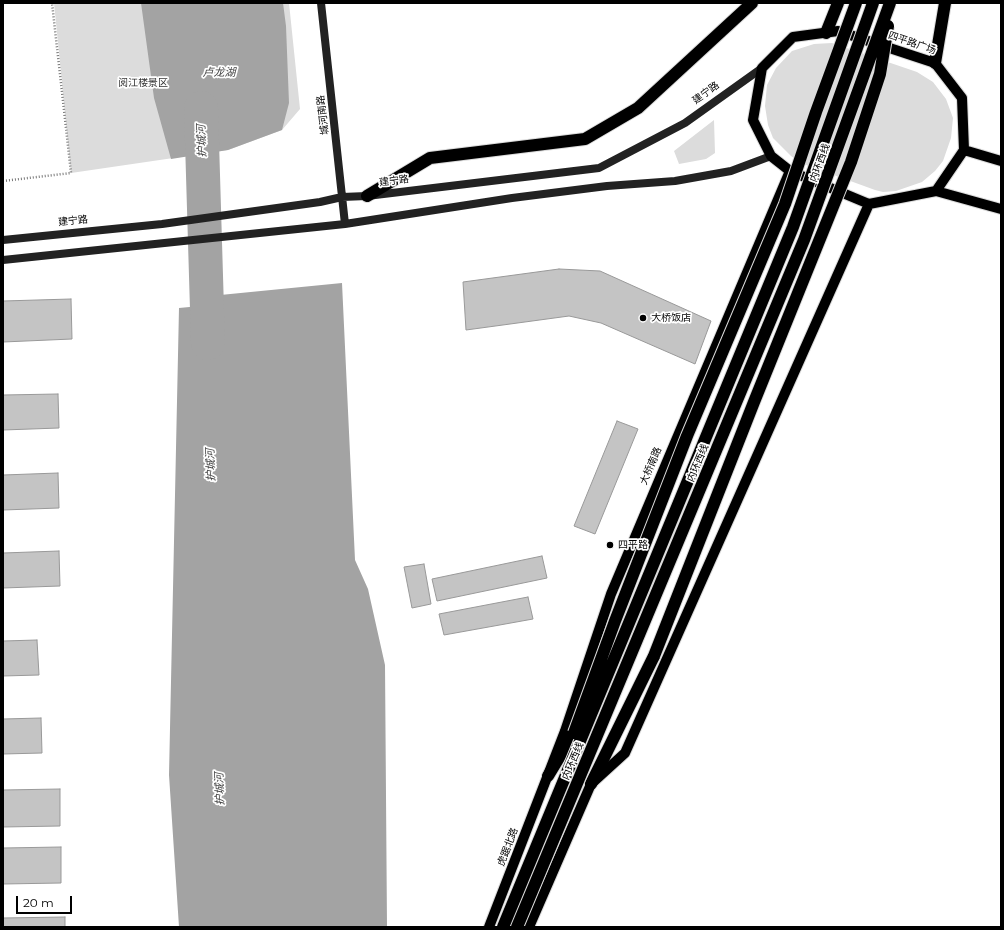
<!DOCTYPE html>
<meta charset="utf-8">
<style>
body{margin:0}
#map{position:relative;width:1004px;height:930px;overflow:hidden;background:#fff;font-family:Montserrat,sans-serif}
canvas{display:block}
.frame{position:absolute;inset:0;border:4px solid #000;pointer-events:none}
.scale{position:absolute;left:16px;top:896px;width:56px;height:18px;box-sizing:border-box;border:2px solid #000;border-top:0;padding-left:5px;font-size:12px;line-height:14px;white-space:nowrap;color:#000;-webkit-text-stroke:3px #fff;paint-order:stroke}
</style>
<div id="map">
<canvas width="1004" height="930"></canvas>
<div class="frame"></div>
<div class="scale">20 m</div>
</div>
<script>
const context = document.querySelector('canvas').getContext('2d');
context.lineJoin = 'round';
function paint(path, color) {
  context.fillStyle = color;
  context.fill(path, 'evenodd');
}
function toPath(rows) {
  const path = new Path2D();
  for (const r of rows) {
    path.moveTo(r[0], r[1]);
    for (let i = 2; i < r.length; i += 2) path.lineTo(r[i], r[i + 1]);
  }
  return path;
}
function strokePath(path, color, width, dash) {
  context.strokeStyle = color;
  context.lineWidth = width;
  context.lineCap = dash ? 'butt' : 'round';
  context.setLineDash(dash || []);
  context.stroke(path);
}
function write(font, color, halo, rows, align = 'center') {
  context.font = font + ' Montserrat,"Noto Sans SC",sans-serif';
  context.lineWidth = 3.5;
  context.setLineDash([]);
  context.textBaseline = 'middle';
  context.strokeStyle = halo;
  context.fillStyle = color;
  for (const [text, x, y, turn = 0] of rows) {
    context.save();
    context.translate(x, y);
    context.rotate((+turn || 0) * Math.PI / 180);
    context.textAlign = isNaN(turn) ? turn : align;
    if (halo) context.strokeText(text, 0, 0);
    context.fillText(text, 0, 0);
    context.restore();
  }
}
const green = toPath([
 [54,3,289,3,300,109,282,130,228,150,71,173],
 [832,43,917,72,933,82,946,99,953,118,951,138,943,161,935,171,922,182,896,191,883,192,875,190,801,163,791,156,773,138,768,125,765,106,767,85,776,68,792,51,814,44],
 [714,120,715,153,706,159,679,164,674,151]
]);
const water = toPath([
 [141,3,283,3,286,26,289,103,282,130,228,150,171,159,154,98],
 [342,283,355,560,368,589,385,665,387,927,179,927,169,775,179,308,200,306,200,297]
]);
const river = toPath([
 [201,108,208,343]
]);
const building = toPath([
 [559,269,600,271,711,321,695,364,601,323,569,316,466,330,463,282,559,269],
 [71,299,72,339,3,342,3,301,71,299],
 [58,394,59,428,3,430,3,395,58,394],
 [617,421,638,429,595,534,574,526,617,421],
 [58,473,59,508,3,510,3,475,58,473],
 [59,551,60,586,3,588,3,553,59,551],
 [542,556,547,578,437,601,432,579,542,556],
 [424,564,431,604,412,608,404,567,424,564],
 [528,597,533,619,444,635,439,614,528,597],
 [37,640,39,675,3,676,3,641,37,640],
 [41,718,42,753,3,754,3,719,41,718],
 [60,789,60,826,3,827,3,790,60,789],
 [61,847,61,883,3,884,3,848,61,847],
 [65,917,65,927,3,927,3,918,65,917]
]);
const path = toPath([
 [3,181,71,173,52,3]
]);
const secondary = toPath([
 [321,3,345,224],
 [3,240,162,224,320,202,342,197,367,196,599,168,685,123,762,68],
 [3,260,345,224,512,198,607,186,675,181,731,171,771,156]
]);
const primary = toPath([
 [838,31,935,63,962,98,964,150,936,191,869,204,790,171,771,156,753,120,762,68,793,37,838,31],
 [964,150,1001,161],
 [936,191,1001,209],
 [489,927,565,731,611,594,790,171],
 [529,927,591,784,625,753,869,204]
]);
const highway = toPath([
 [826,33,838,3],
 [935,63,945,3],
 [367,196,430,158,585,139,638,108,752,3],
 [548,776,574,733],
 [591,784,654,656]
]);
const highwayBridge = toPath([
 [654,656,754,402,851,162,880,74,888,26],
 [574,733,615,621,687,436,785,204,816,112,856,3],
 [503,927,793,227,873,3],
 [517,927,804,240,890,3]
]);
const markers = [
 [643,318,4,"#000"],
 [610,545,4,"#000"]
];
const streetNames = [
 ["四平路广场",912,43,19],
 ["建宁路",706,93,-36],
 ["城河南路",323,115,-97],
 ["内环西线",820,163,-70],
 ["建宁路",394,181,-7],
 ["建宁路",73,221,-6],
 ["内环西线",698,463,-67],
 ["大桥南路",651,466,-67],
 ["内环西线",573,761,-67],
 ["虎踞北路",508,847,-69]
];
const parkNames = [
 ["阅江楼景区",143,83]
];
const poiNames = [
 ["大桥饭店",651,318],
 ["四平路",618,545]
];
const waterNames = [
 ["卢龙湖",219,73],
 ["护城河",202,141,-92],
 ["护城河",211,465,-92],
 ["护城河",220,789,-92]
];
paint(green, '#dcdcdc');
paint(water, '#a3a3a3');
strokePath(river, '#a3a3a3', 34);
paint(building, '#c4c4c4');
strokePath(building, '#999', 1);
strokePath(primary, '#dbdbdb', 12);
strokePath(highway, '#dbdbdb', 14);
strokePath(path, '#777', 2.5, [1, 2]);
strokePath(secondary, '#222', 8);
strokePath(primary, '#000', 10);
strokePath(highway, '#000', 12);
strokePath(highwayBridge, '#dbdbdb', 14, []);
strokePath(highwayBridge, '#000', 12);
for (const [x, y, r, color] of markers) {
  const dot = new Path2D();
  dot.arc(x, y, r, 0, 2 * Math.PI);
  context.fillStyle = color;
  context.fill(dot);
  strokePath(dot, '#fff', 1.5);
}
write('10px', '#000', '#fff', streetNames);
write('10px', '#333', '#fff', parkNames);
write('10px', '#000', '#fff', poiNames, 'left');
write('italic 11px', '#444', '#fff', waterNames);
</script>
